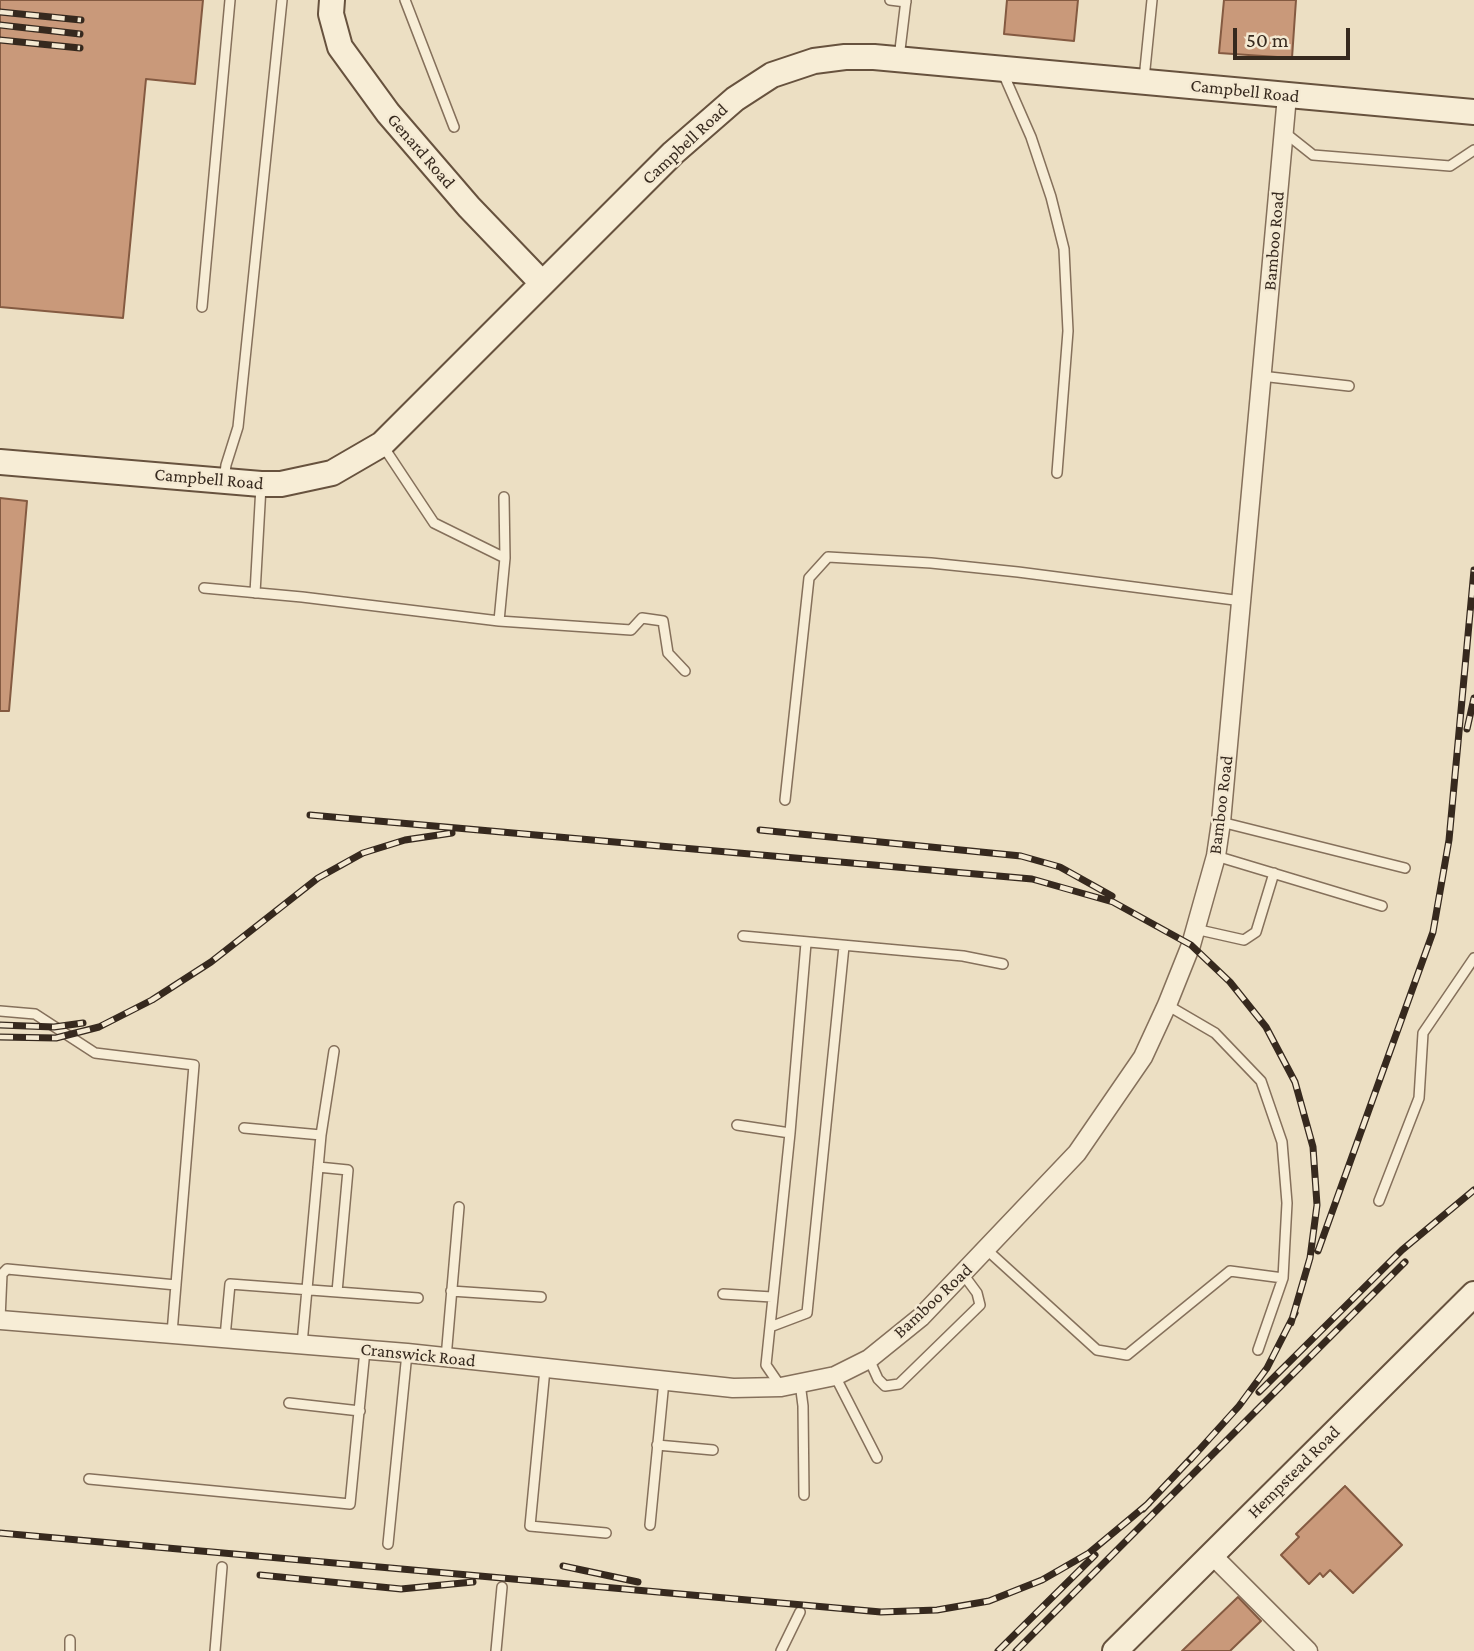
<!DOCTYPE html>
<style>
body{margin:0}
#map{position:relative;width:1474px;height:1651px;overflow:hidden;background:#ecdfc3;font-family:"Crimson Pro",serif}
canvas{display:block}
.scale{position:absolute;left:1233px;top:28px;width:117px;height:32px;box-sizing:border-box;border:4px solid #36291e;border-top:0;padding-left:9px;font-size:21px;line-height:24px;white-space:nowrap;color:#36291e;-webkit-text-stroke:5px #f4e9d2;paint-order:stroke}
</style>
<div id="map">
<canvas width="1474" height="1651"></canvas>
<div class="scale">50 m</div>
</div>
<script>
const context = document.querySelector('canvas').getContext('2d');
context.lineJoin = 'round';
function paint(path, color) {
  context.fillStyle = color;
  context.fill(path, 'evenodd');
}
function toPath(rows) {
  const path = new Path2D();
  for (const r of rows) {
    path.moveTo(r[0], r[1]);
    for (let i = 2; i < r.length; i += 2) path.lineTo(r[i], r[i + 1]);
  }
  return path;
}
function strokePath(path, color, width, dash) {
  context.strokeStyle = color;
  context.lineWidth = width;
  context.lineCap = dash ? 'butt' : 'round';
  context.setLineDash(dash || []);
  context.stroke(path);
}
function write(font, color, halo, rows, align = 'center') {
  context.font = font + ' "Crimson Pro",serif';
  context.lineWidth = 5;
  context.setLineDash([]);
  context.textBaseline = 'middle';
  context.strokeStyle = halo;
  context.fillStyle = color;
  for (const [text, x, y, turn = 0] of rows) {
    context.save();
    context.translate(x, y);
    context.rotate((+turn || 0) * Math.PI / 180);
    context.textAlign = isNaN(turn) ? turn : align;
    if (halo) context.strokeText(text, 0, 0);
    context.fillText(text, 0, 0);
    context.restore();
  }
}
const building = toPath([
 [0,0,203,0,195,84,146,79,123,318,0,307,0,0],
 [1007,0,1078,0,1074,41,1004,34,1007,0],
 [1224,0,1296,0,1292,58,1219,53,1224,0],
 [0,498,27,501,9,711,0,711,0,498],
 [1345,1486,1402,1545,1353,1593,1330,1570,1323,1577,1320,1573,1309,1584,1281,1555,1299,1537,1296,1534,1345,1486],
 [1238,1597,1261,1621,1230,1651,1182,1651,1238,1597]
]);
const lane = toPath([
 [405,0,454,127],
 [890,0,906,2],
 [899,58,906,0],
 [1003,73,1031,137,1051,197,1064,249,1068,331,1057,473],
 [1144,79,1152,0],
 [1284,132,1313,155,1450,166,1474,150],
 [202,307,230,0],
 [1261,376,1349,386],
 [383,446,434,523,505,558],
 [224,480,226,465,238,427,282,0],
 [204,588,302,597,499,621,631,630,642,618,663,621,668,653,685,671],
 [255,593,261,486],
 [499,621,505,558,504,497],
 [785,800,809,578,828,557,931,563,1018,572,1242,601],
 [1221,822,1405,868],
 [1216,856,1382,906],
 [1195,929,1244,940,1256,932,1274,873],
 [743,936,963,956,1003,964],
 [1167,1005,1215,1033,1261,1081,1282,1142,1287,1203,1283,1278,1258,1350],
 [0,1011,35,1014,95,1053,194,1065,172,1333],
 [737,1125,790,1133],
 [244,1128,321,1135],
 [318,1167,348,1170,337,1292],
 [1379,1201,1419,1098,1423,1033,1474,958],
 [987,1250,1097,1350,1127,1355,1230,1271,1283,1278],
 [451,1291,541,1297],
 [723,1294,772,1297],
 [0,1319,2,1274,7,1269,176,1285],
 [770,1327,807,1313,844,946],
 [225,1337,230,1284,418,1298],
 [302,1344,321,1135,334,1051],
 [446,1358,459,1207],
 [869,1359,878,1379,885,1386,899,1384,980,1305,977,1293,963,1274],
 [545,1369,530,1526,606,1533],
 [835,1376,877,1458],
 [800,1383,803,1406,804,1495],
 [781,1387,766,1365,790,1133,806,943],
 [289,1403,360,1411],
 [657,1445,713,1450],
 [89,1479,350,1504,365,1350],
 [650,1525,664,1381],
 [388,1544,407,1353],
 [70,1651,70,1640],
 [215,1651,222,1567],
 [496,1651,502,1587],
 [781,1651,800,1612]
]);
const street = toPath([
 [0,1320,407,1353,733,1388,781,1387,835,1376,869,1359,921,1317,1077,1153,1143,1057,1167,1005,1191,945,1216,856,1221,822,1287,96],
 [1211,1554,1308,1651]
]);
const secondary = toPath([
 [332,0,331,14,340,47,388,113,469,207,542,283],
 [0,462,261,484,281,484,332,473,382,444,673,153,735,99,772,75,814,61,845,57,874,57,1474,112],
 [1115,1651,1474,1294]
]);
const rail = toPath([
 [0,12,81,20],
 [0,25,80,34],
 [0,40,80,48],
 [1467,729,1474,698],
 [310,815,1032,879,1113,902,1191,945,1230,982,1266,1027,1295,1082,1313,1147,1317,1205,1310,1258,1291,1323],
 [760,830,1021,856,1060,867,1112,896],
 [0,1025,54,1027,83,1023],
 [0,1037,56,1038,99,1027,152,1000,211,962,318,878,363,853,405,840,452,833],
 [1318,1251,1433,932,1449,840,1474,570],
 [1259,1392,1402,1250,1474,1190],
 [1190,1460,1239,1406,1267,1368,1295,1313],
 [1143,1509,1196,1453],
 [0,1533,881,1612,937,1610,989,1601,1042,1580,1089,1553,1149,1503],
 [563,1566,638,1582],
 [260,1575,401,1589,473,1582],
 [998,1651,1095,1555],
 [1016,1651,1405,1262]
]);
const streetNames = [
 ["Campbell Road",1245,91,6],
 ["Campbell Road",685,144,-43],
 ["Genard Road",421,151,49],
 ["Bamboo Road",1274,241,-85],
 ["Campbell Road",209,479,5],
 ["Bamboo Road",1221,805,-83],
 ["Bamboo Road",933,1301,-43],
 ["Cranswick Road",418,1355,6],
 ["Hempstead Road",1294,1472,-45]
];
paint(building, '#c9997a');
strokePath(building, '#845a41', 2);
strokePath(lane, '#85705b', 12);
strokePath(street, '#85705b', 21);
strokePath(secondary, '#67523e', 28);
strokePath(lane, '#f7edd6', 9);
strokePath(street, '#f7edd6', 18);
strokePath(secondary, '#f7edd6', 24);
strokePath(rail, '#36291e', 7);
strokePath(rail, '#f4e9d2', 4.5, [13]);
write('18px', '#36291e', '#f4e9d2', streetNames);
</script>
